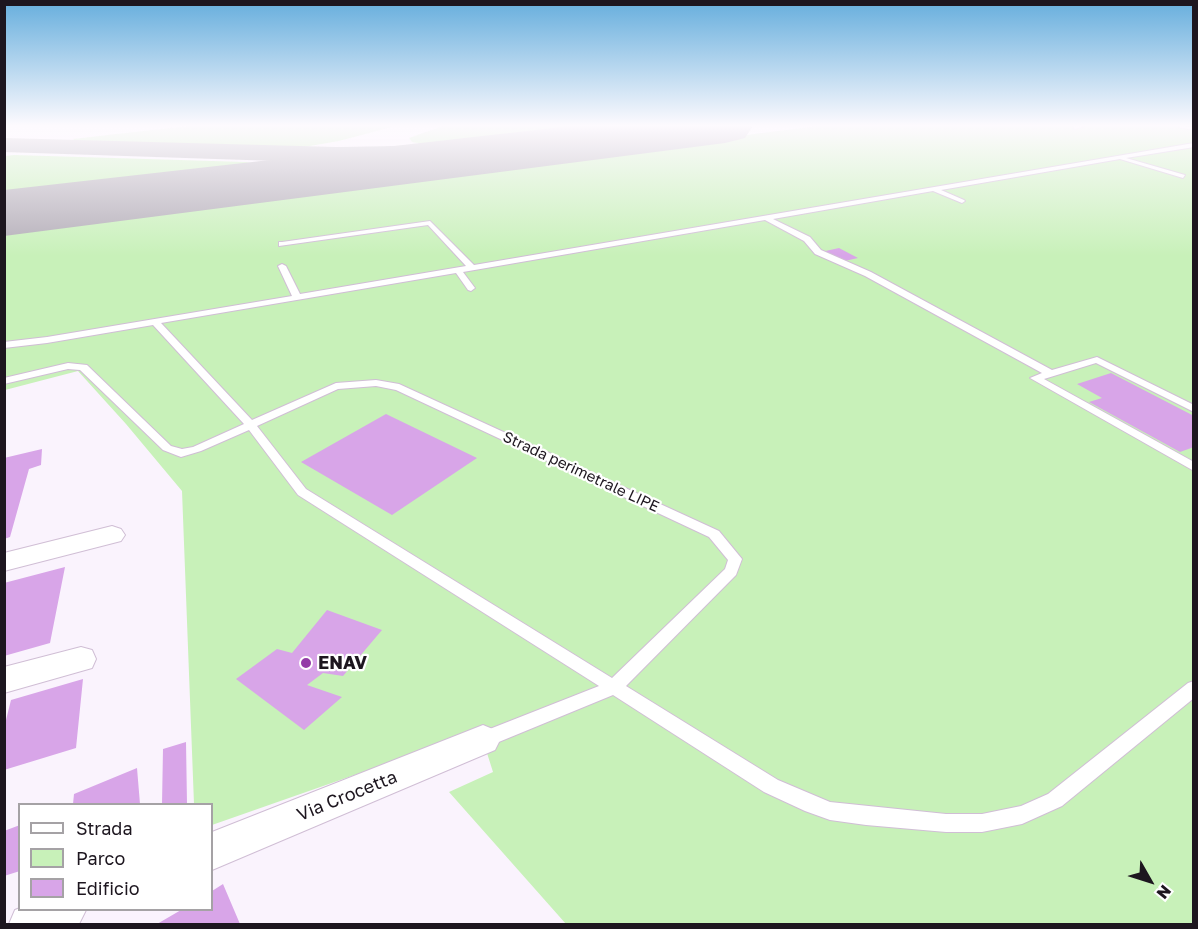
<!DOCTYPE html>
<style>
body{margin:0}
#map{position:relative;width:1198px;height:929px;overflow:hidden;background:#faf3fd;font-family:"Golos Text",sans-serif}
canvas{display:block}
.frame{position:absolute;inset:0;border:6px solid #1d161f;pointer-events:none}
.legend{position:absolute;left:18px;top:803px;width:195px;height:108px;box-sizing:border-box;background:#fff;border:2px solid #a5a2a5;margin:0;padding:8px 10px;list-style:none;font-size:18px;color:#1d161f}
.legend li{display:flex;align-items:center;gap:12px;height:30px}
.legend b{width:30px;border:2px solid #a5a2a5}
.north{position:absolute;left:1120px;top:851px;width:60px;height:60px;-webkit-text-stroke:4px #fff;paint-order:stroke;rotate:129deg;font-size:16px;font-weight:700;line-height:24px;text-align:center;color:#1d161f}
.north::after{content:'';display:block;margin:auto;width:21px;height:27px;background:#1d161f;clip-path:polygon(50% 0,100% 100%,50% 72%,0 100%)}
</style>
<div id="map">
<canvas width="1198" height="929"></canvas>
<div class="frame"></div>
<ul class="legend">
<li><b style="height:8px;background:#fff"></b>Strada</li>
<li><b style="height:16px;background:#c8f1b9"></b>Parco</li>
<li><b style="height:16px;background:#d8a5e8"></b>Edificio</li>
</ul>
<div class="north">N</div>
</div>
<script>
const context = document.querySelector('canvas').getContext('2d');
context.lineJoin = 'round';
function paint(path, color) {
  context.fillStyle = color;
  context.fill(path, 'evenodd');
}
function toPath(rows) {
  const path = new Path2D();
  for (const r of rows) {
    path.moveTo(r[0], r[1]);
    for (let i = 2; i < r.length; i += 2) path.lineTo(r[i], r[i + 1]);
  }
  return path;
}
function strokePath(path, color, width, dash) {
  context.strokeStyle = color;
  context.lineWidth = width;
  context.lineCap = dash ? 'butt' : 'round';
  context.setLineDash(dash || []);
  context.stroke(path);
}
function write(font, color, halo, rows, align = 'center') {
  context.font = font + ' "Golos Text",sans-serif';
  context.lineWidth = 4.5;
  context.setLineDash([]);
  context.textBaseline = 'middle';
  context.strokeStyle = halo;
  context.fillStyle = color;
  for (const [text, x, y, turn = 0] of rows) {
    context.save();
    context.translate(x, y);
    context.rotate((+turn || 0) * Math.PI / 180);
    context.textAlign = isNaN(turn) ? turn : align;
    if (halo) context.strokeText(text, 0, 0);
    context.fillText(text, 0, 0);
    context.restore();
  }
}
const green = toPath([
 [188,126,395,126,339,141,304,147,76,141,73,139],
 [443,126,635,126,552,136,423,144,412,142,409,138],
 [818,126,1193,126,1193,924,566,924,449,792,493,772,480,731,212,825,212,804,194,804,182,491,126,424,78,371,5,390,4,229],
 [14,155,246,162,250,163,242,168,213,175,5,199,5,156]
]);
const taxiway = toPath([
 [583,137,592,139,595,144,592,149,455,159,337,163,4,152,4,138,337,147,455,145,583,137]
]);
const runway = toPath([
 [571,126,753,126,745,138,725,143,4,236,4,190,571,126]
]);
const building = toPath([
 [839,248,858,258,840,262,821,252],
 [1111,373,1194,416,1194,447,1180,452,1089,402,1102,398,1077,384],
 [386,414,477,458,392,515,301,462],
 [42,449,41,465,29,469,10,537,4,539,4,458],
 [65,567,50,643,4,656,4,583],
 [327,610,382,630,343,676,323,673,307,685,342,697,304,730,236,679,277,649,292,653],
 [83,679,76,748,4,770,4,728,11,700],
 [186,742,187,804,162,804,163,749],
 [137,768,140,804,73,804,74,794],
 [20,825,20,871,4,876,4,831],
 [223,884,240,924,157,924,181,910,212,910,212,891]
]);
const service = toPath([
 [1073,126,1084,126,1075,129,1073,126],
 [1179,126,1194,127,1194,130,1179,127,1179,126],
 [1194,143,1194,147,1126,158,1185,175,1183,178,1120,159,941,190,964,200,965,201,962,203,933,191,773,219,810,237,821,250,871,272,1052,370,1097,357,1194,405,1194,412,1096,363,1044,379,1194,462,1194,471,1030,378,1042,373,865,276,815,254,804,241,765,220,463,272,475,288,471,291,468,290,456,273,161,323,252,420,336,383,376,380,399,384,719,531,742,559,736,575,626,686,778,780,830,802,946,814,982,814,1021,806,1048,794,1188,683,1194,681,1194,698,1062,806,1022,824,982,832,946,832,866,825,830,820,805,811,764,792,613,695,489,746,483,748,477,746,474,740,477,734,599,686,298,495,249,430,201,451,181,457,163,450,80,370,68,369,4,384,4,378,68,363,87,365,171,446,182,449,193,447,244,424,153,325,47,343,4,348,4,342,47,337,292,296,278,266,282,264,286,266,300,294,466,266,428,225,279,246,279,242,282,242,430,221,474,265,1194,143],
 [376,386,396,390,709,537,728,560,725,569,612,678,306,489,257,426,338,389,376,386]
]);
const minor = toPath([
 [112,526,121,529,125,535,121,541,4,571,4,553,112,526],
 [81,647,92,650,96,659,92,668,4,693,4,667,81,647],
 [483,725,495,730,500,740,495,750,212,870,212,832,483,725],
 [20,908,20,910,86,910,79,924,9,924,15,910,20,908]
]);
const markers = [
 [306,663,6,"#943ba7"]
];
const streetNames = [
 ["Strada perimetrale LIPE",581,472,25]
];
const nearPoinames = [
 ["ENAV",318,663]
];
const nearStreetnames = [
 ["Via Crocetta",347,796,-22]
];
paint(green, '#c8f1b9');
paint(taxiway, '#b2acb6');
paint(runway, '#b2acb6');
paint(building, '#d8a5e8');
strokePath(service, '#d0bed5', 2);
strokePath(minor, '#d0bed5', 2);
paint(service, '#fff');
paint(minor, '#fff');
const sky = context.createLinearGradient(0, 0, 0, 256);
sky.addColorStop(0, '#66aedd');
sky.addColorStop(0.49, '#fdfafe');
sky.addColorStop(1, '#fdfafe00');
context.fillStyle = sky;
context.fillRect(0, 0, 1198, 256);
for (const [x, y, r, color] of markers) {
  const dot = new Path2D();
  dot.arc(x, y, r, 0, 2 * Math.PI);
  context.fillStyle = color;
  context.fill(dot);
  strokePath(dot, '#fff', 2);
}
write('15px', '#1d161f', '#fff', streetNames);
write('bold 18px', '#1d161f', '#fff', nearPoinames, 'left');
write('18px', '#1d161f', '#fff', nearStreetnames);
</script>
